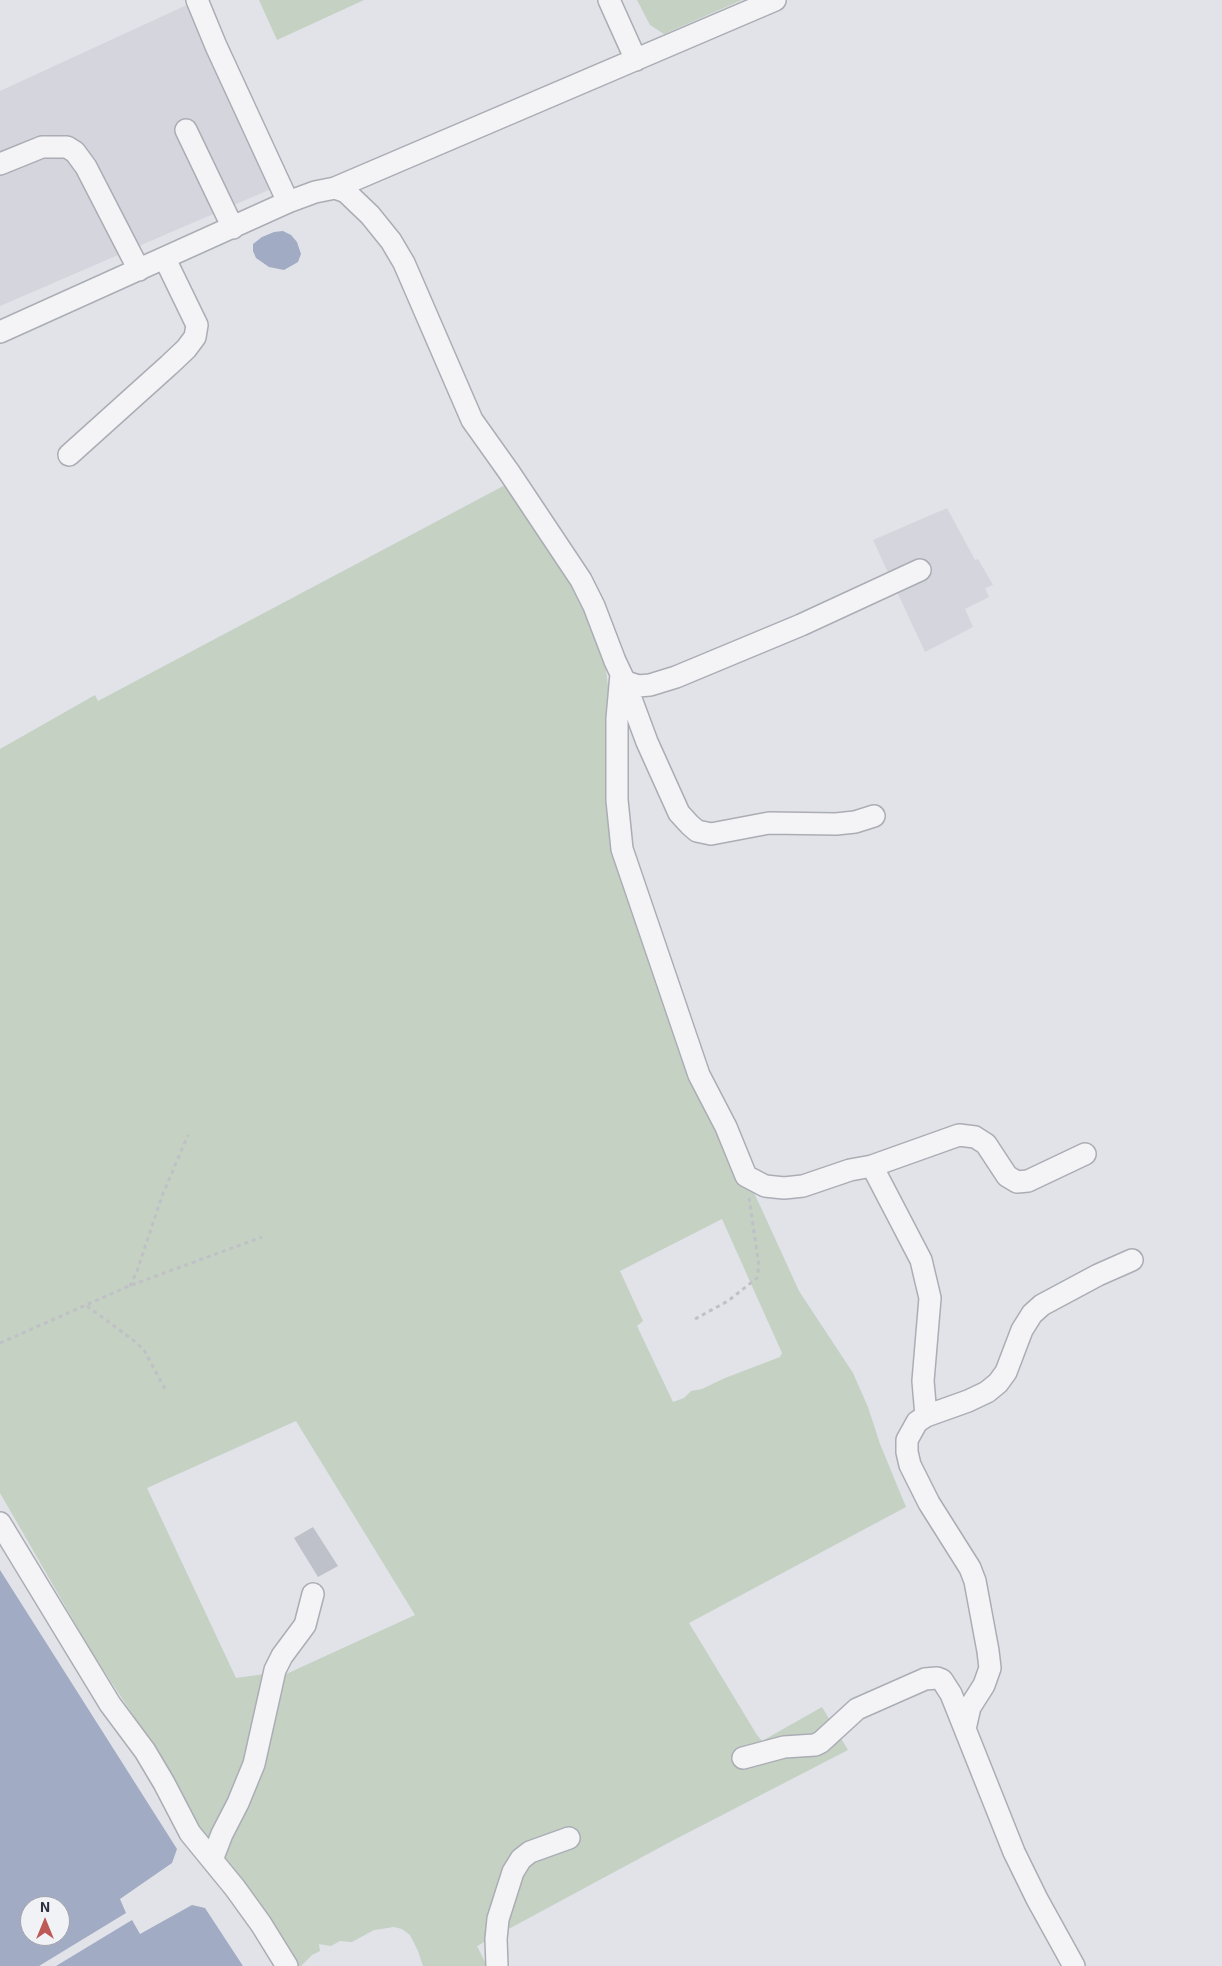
<!DOCTYPE html>
<style>
body{margin:0}
#map{position:relative;width:1222px;height:1966px;overflow:hidden;background:#e1e3e8;font-family:"Exo 2",sans-serif}
canvas{display:block}
.north{position:absolute;left:20px;top:1896px;width:50px;height:50px;box-sizing:border-box;background:#f1f2f6;border:1px solid #a2a4ac;border-radius:50%;rotate:0deg;font-size:14px;font-weight:700;line-height:20px;text-align:center;color:#2c2f3e}
.north::after{content:'';display:block;margin:auto;width:18px;height:22px;background:#be5a55;clip-path:polygon(50% 0,100% 100%,50% 72%,0 100%)}
</style>
<div id="map">
<canvas width="1222" height="1966"></canvas>
<div class="north">N</div>
</div>
<script>
const context = document.querySelector('canvas').getContext('2d');
context.lineJoin = 'round';
function paint(path, color) {
  context.fillStyle = color;
  context.fill(path, 'evenodd');
}
function toPath(rows) {
  const path = new Path2D();
  for (const r of rows) {
    path.moveTo(r[0], r[1]);
    for (let i = 2; i < r.length; i += 2) path.lineTo(r[i], r[i + 1]);
  }
  return path;
}
function strokePath(path, color, width, dash) {
  context.strokeStyle = color;
  context.lineWidth = width;
  context.lineCap = dash ? 'butt' : 'round';
  context.setLineDash(dash || []);
  context.stroke(path);
}
const built = toPath([
 [189,4,271,189,0,306,0,91],
 [947,508,975,560,978,559,993,585,985,588,989,597,965,609,973,627,925,652,873,540]
]);
const green = toPath([
 [259,0,364,0,277,40],
 [637,0,742,0,664,34,650,25],
 [509,483,572,575,604,656,609,693,607,770,702,1092,757,1199,799,1291,853,1373,868,1407,880,1444,906,1507,689,1623,757,1735,762,1741,822,1707,848,1750,670,1842,477,1946,487,1966,423,1966,418,1951,410,1935,402,1929,394,1927,374,1930,352,1942,340,1941,331,1946,319,1944,320,1951,312,1955,301,1966,293,1966,209,1837,203,1833,146,1735,91,1651,0,1493,0,749,95,695,98,701],
 [722,1219,782,1353,780,1357,725,1378,702,1389,691,1391,684,1398,673,1402,637,1326,643,1321,620,1271],
 [296,1421,415,1615,284,1675,265,1674,236,1678,147,1488]
]);
const water = toPath([
 [283,231,291,235,297,242,301,254,298,262,284,270,269,267,256,258,253,251,253,244,262,237,274,232],
 [0,1570,177,1849,172,1863,120,1899,126,1913,39,1966,0,1966],
 [30,1906,60,1906,60,1936,30,1936],
 [192,1905,205,1908,243,1966,56,1966,132,1920,140,1934]
]);
const building = toPath([
 [313,1527,338,1566,318,1577,294,1538]
]);
const path = toPath([
 [130,1286,137,1271,162,1196,188,1135],
 [87,1306,137,1343,145,1352,165,1389],
 [695,1319,728,1301,757,1278,759,1266,749,1198],
 [0,1343,129,1286,262,1237]
]);
const minor = toPath([
 [609,0,636,60],
 [186,130,233,228],
 [0,164,42,147,67,147,75,152,86,167,139,270],
 [335,188,775,0],
 [288,202,315,192,335,188,341,190,346,192,370,215,391,241,404,263,472,420,509,472,581,580,594,606,615,661,624,680,629,683,638,686,650,685,676,677,801,625,920,570],
 [0,332,288,202,216,46,197,0],
 [69,455,169,365,186,349,195,337,197,325,165,259],
 [621,674,617,719,617,800,622,849,699,1075,726,1127,746,1176,765,1186,784,1188,803,1186,850,1170,872,1166,959,1135,975,1137,986,1144,1007,1176,1017,1182,1028,1181,1085,1154],
 [624,680,647,742,679,813,690,825,697,831,711,834,769,823,836,824,855,822,874,816],
 [872,1166,921,1260,930,1298,923,1381,926,1416],
 [0,1523,110,1704,145,1751,164,1783,190,1833,235,1888,261,1924,287,1966],
 [965,1729,970,1707,984,1685,990,1668,988,1651,975,1581,970,1568,929,1503,910,1465,907,1452,907,1440,917,1422,926,1416,968,1401,987,1392,998,1383,1006,1372,1022,1330,1032,1314,1042,1305,1098,1275,1132,1260],
 [743,1758,784,1747,815,1745,821,1742,857,1709,925,1679,937,1678,942,1680,951,1694,1014,1852,1037,1899,1074,1966],
 [212,1860,222,1834,238,1803,254,1764,275,1670,282,1656,305,1625,313,1594],
 [497,1966,496,1939,498,1919,513,1872,521,1859,530,1852,569,1838]
]);
paint(built, '#d4d5dd');
paint(green, '#c4d1c3');
paint(water, '#a1abc4');
paint(building, '#bfc1ca');
strokePath(minor, '#abadb5', 24);
strokePath(path, '#c0c1c7', 3, [4, 4]);
strokePath(minor, '#f4f4f7', 21);
</script>
